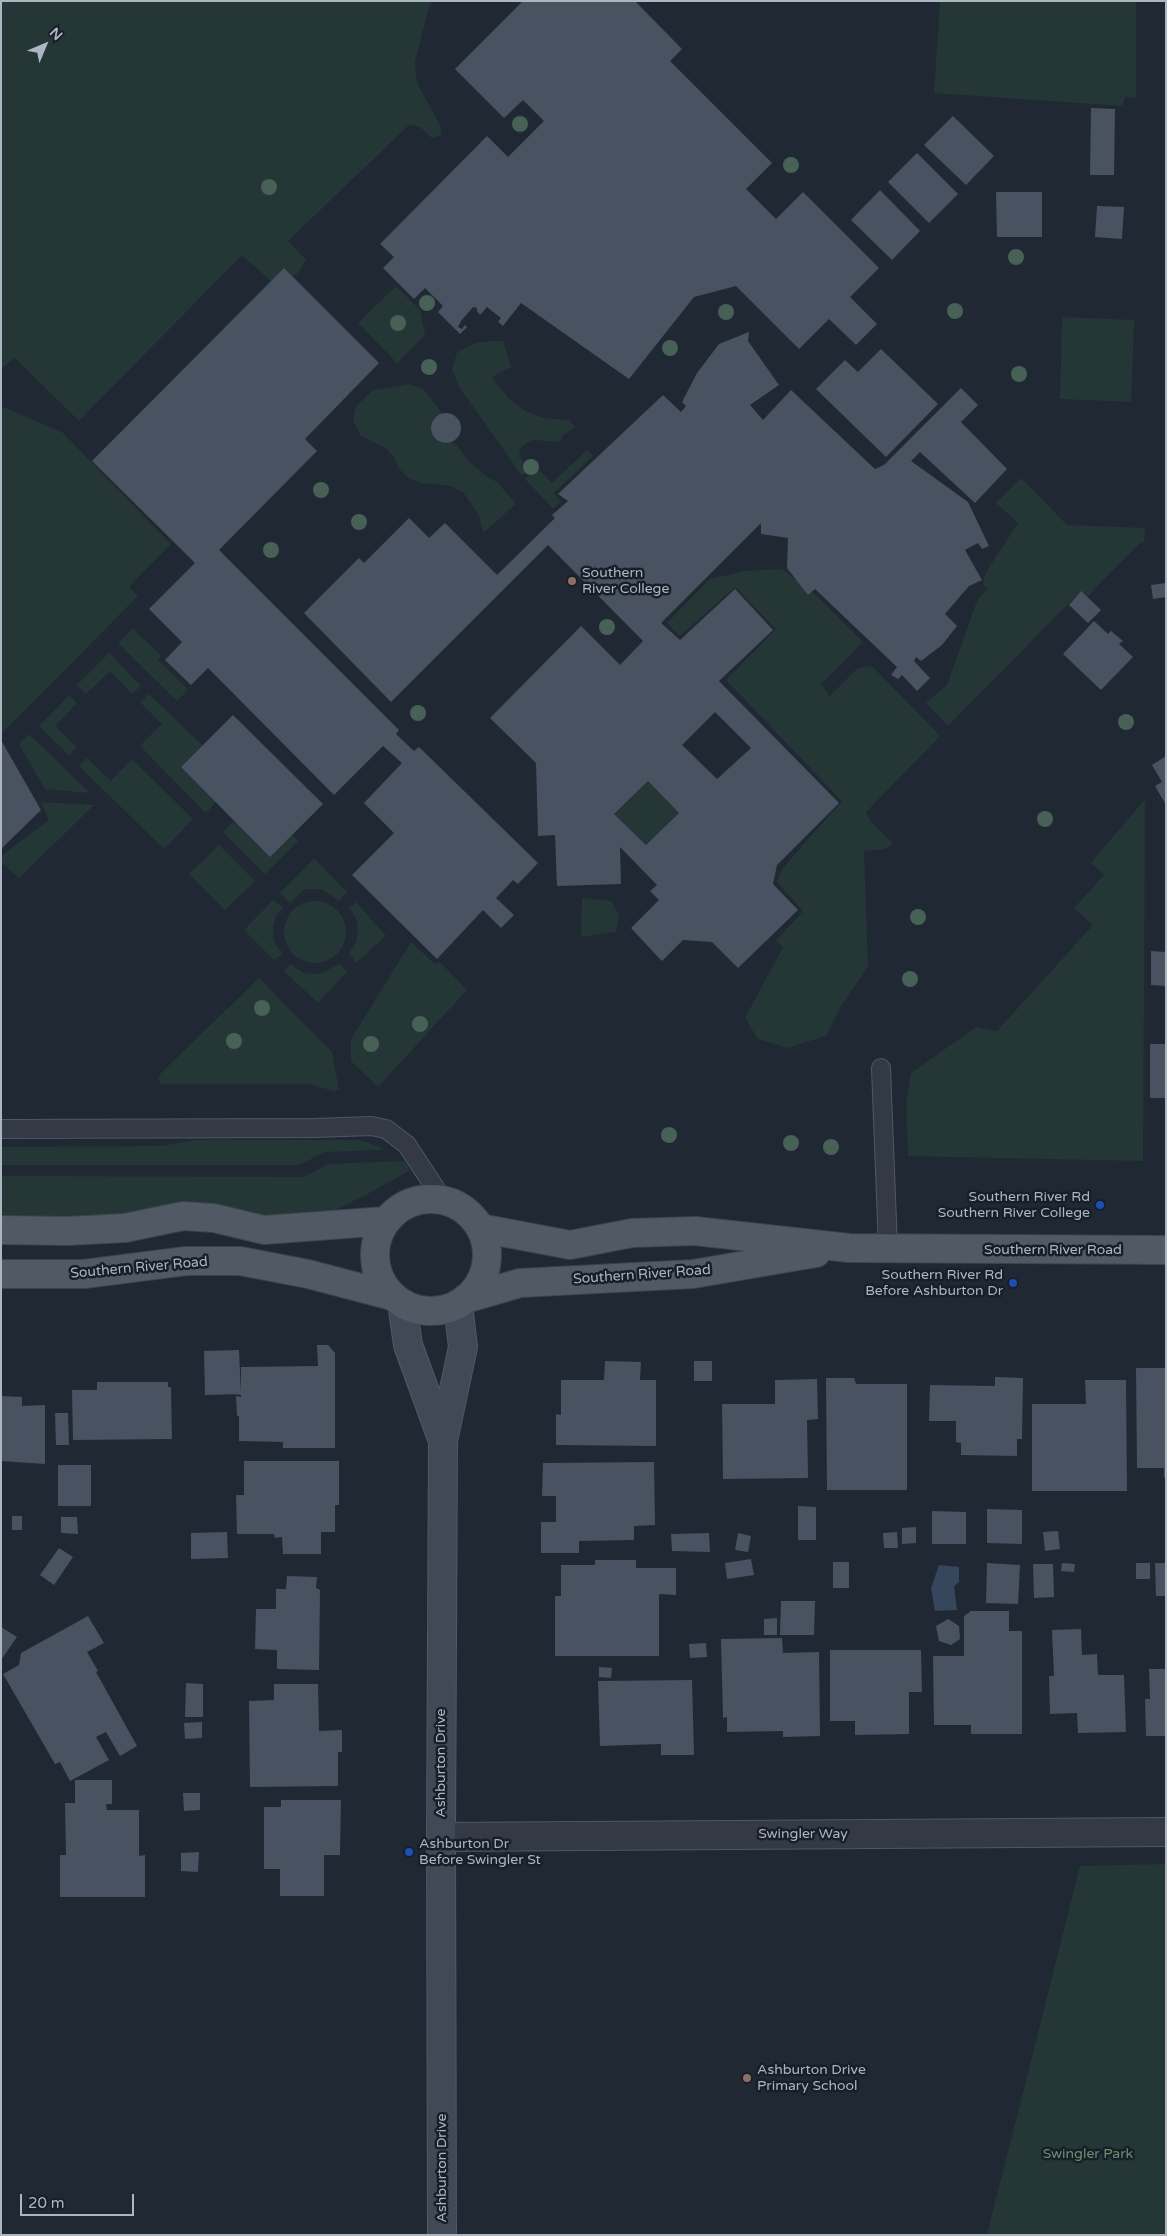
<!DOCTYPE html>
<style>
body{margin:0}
#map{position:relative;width:1167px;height:2236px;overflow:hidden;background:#202834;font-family:"Varela Round",sans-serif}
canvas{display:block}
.frame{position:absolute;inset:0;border:2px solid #adb5c2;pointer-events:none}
.north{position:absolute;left:20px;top:20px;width:50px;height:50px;-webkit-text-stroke:4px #191f29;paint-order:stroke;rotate:45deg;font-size:14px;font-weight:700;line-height:20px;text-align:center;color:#adb5c2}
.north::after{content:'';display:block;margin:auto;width:18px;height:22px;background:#adb5c2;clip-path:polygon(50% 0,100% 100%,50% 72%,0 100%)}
.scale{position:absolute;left:20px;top:2194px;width:114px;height:22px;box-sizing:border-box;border:2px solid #adb5c2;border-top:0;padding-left:6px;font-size:15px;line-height:18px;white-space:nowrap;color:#adb5c2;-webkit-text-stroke:4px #191f29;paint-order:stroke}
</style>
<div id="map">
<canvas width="1167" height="2236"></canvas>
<div class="frame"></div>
<div class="north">N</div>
<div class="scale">20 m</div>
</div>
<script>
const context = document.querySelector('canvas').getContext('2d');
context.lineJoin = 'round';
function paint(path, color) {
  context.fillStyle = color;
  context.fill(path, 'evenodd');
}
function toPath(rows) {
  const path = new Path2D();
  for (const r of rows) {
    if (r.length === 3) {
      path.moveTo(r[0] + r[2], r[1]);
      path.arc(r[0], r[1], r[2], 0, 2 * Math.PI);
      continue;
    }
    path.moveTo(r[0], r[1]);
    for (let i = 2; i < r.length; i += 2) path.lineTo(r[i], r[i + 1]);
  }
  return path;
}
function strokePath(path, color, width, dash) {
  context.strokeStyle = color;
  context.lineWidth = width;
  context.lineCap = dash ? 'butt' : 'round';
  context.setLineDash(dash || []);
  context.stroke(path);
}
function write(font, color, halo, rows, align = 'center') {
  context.font = font + ' "Varela Round",sans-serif';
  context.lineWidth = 5;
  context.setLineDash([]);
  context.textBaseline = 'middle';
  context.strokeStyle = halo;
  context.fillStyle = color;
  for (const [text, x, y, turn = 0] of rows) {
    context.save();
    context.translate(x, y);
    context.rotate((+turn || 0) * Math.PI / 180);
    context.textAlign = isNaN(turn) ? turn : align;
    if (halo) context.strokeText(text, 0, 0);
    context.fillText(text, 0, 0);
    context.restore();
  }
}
const green = toPath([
 [1,1,432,1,428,10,415,62,417,83,441,127,441,135,432,138,420,127,410,124,288,241,306,260,297,274,292,276,284,268,271,281,242,255,79,421,15,358,1,369],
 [940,1,1136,1,1136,98,1125,97,1122,106,934,93],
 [396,286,420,310,425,335,397,363,358,323],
 [1062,317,1134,320,1131,402,1060,399],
 [491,341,503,341,511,367,492,377,508,398,525,411,543,418,569,420,575,427,561,437,561,442,533,440,522,446,519,454,527,470,522,476,460,388,452,370,457,352,475,343],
 [410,384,424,390,442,413,434,418,431,423,431,433,434,437,442,442,452,442,457,446,471,463,486,476,497,482,516,504,483,533,479,515,463,492,451,486,422,483,410,479,399,469,394,457,386,448,360,435,353,420,356,406,373,390],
 [1,406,62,432,171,544,129,587,138,596,2,733],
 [587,450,593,456,554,493,561,502,553,509,525,479,537,468,552,483],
 [1021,478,1067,525,1145,528,1144,542,1139,544,1087,597,1080,592,948,726,926,703,947,685,977,601,987,589,983,584,986,572,1018,523,996,503],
 [782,569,816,595,863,642,821,684,830,696,858,668,872,666,940,736,866,812,871,822,893,844,885,849,864,851,868,967,842,1004,826,1036,787,1048,758,1039,745,1018,783,947,776,941,803,911,777,882,782,869,842,801,726,680,776,629,735,587,680,636,667,623,710,579,746,571],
 [133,629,161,655,158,660,188,690,177,701,118,643],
 [109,653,141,686,132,694,110,671,86,694,77,685],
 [149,694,202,745,181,767,216,802,206,813,140,746,162,724,140,702],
 [69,695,77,703,55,726,77,747,69,755,39,726],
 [29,734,90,793,45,789,19,744],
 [87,758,111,781,132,759,193,819,164,849,79,766],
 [648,781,679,813,646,845,614,814],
 [1145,799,1143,1161,908,1156,906,1102,911,1073,976,1027,997,1031,1093,925,1074,908,1104,875,1091,863],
 [41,802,94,805,19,878,1,862,1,856,49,820],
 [235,820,270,856,292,835,298,841,265,874,223,832],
 [219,845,255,881,225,910,189,874],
 [314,858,347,892,339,901,322,889,305,889,290,903,280,893],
 [582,898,611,901,619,915,616,932,581,937],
 [273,900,283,908,276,916,273,928,274,941,282,954,274,960,244,930],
 [315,932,31],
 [356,902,386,936,356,963,349,953,356,943,358,931,356,918,349,908],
 [411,942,435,964,440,962,467,990,378,1087,351,1061,351,1039],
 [290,964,304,973,319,974,340,964,347,972,318,1003,284,971],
 [259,978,332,1052,339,1089,334,1091,309,1084,161,1084,158,1079,161,1073],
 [196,1140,360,1140,383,1148,381,1150,325,1152,299,1165,1,1165,1,1147,162,1146],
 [403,1161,407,1163,409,1171,375,1190,329,1213,298,1219,254,1215,1,1218,1,1176,304,1177,328,1164],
 [1166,1864,1166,2235,987,2235,1080,1866]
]);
const water = toPath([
 [939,1565,959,1567,959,1582,954,1586,957,1610,935,1611,931,1588]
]);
const building = toPath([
 [523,1,635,1,682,49,670,61,772,163,746,189,776,219,803,192,879,268,850,297,877,324,856,345,829,319,799,349,736,286,694,297,629,379,521,303,503,326,498,322,501,318,487,307,480,315,477,311,477,308,473,307,461,321,458,327,462,329,465,325,467,327,460,334,438,312,443,306,425,288,414,299,383,268,394,257,380,244,487,136,508,157,544,121,523,100,504,118,455,69],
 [1091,108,1115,109,1114,175,1090,175],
 [953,116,994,156,966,185,924,145],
 [917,153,958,194,929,223,888,182],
 [880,190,920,231,892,260,851,220],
 [996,192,1042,192,1042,237,997,237],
 [1097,206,1124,207,1122,239,1095,237],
 [284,268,379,363,305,439,317,451,219,550,399,730,396,734,414,751,419,747,538,863,518,884,513,880,496,898,514,915,501,928,483,910,437,959,352,875,394,833,364,803,402,763,383,746,334,795,208,668,191,685,165,660,182,642,149,609,195,563,92,461],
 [749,332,748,341,779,385,750,405,763,420,791,390,875,469,884,465,961,388,978,405,961,422,1007,469,975,503,920,452,911,461,968,502,989,546,982,549,978,543,965,550,982,580,969,586,945,614,957,626,942,645,921,661,916,657,914,661,930,678,917,691,902,675,898,679,891,675,897,667,815,589,808,595,787,568,788,538,761,534,761,523,661,623,680,640,735,589,773,630,719,681,839,803,777,865,773,884,798,910,738,968,712,942,683,940,662,961,657,956,631,928,659,900,650,891,657,885,620,847,621,884,557,886,555,835,538,836,536,763,490,718,581,626,620,665,643,641,548,545,391,702,304,613,359,558,364,563,409,518,429,538,445,523,497,575,555,518,552,515,568,501,558,494,663,395,681,412,686,406,682,402,697,373,719,344],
 [715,712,751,748,717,779,682,745],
 [648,781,679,813,646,845,614,814],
 [881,349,938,404,886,457,816,389,845,360,858,372],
 [446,428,15],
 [1166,583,1166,597,1153,599,1151,585],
 [1081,591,1101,610,1088,623,1069,605],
 [1094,621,1108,634,1111,631,1123,641,1119,644,1133,657,1101,690,1063,654],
 [233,715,323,804,270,857,181,767],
 [1,740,41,810,1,849],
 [1166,756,1166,805,1155,786,1162,782,1152,765],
 [1151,951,1166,952,1166,986,1151,985],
 [1150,1044,1166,1044,1166,1098,1150,1098],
 [317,1345,328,1345,335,1353,335,1448,283,1448,283,1442,239,1441,239,1416,237,1416,236,1396,241,1397,241,1367,318,1366],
 [239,1350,241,1394,205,1395,204,1351],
 [605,1361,641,1362,640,1380,656,1380,656,1446,556,1445,556,1414,561,1415,561,1380,604,1380],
 [694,1361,712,1361,712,1381,694,1381],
 [1136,1368,1166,1368,1166,1478,1164,1478,1164,1468,1137,1468],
 [995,1377,1023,1378,1022,1439,1017,1439,1017,1456,961,1455,961,1443,956,1442,956,1421,929,1421,930,1385,995,1386],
 [826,1378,854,1378,856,1384,907,1384,907,1490,827,1490],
 [817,1379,818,1419,807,1420,808,1478,723,1479,722,1404,775,1404,775,1380],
 [1085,1380,1126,1380,1127,1491,1032,1491,1032,1404,1086,1404],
 [97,1382,168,1382,168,1387,171,1387,172,1439,73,1440,72,1390,97,1390],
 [1,1396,22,1397,22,1406,45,1405,45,1464,1,1461],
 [55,1413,68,1413,69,1445,56,1445],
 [244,1461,339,1461,339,1505,335,1505,335,1532,321,1532,321,1554,283,1554,282,1537,275,1538,274,1534,237,1534,236,1495,244,1495],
 [654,1462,655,1525,634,1526,634,1540,579,1541,579,1553,541,1553,541,1522,556,1522,556,1496,542,1496,543,1463],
 [58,1465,91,1465,91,1506,58,1506],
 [798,1506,816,1507,816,1540,798,1540],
 [987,1509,1022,1510,1022,1544,987,1543],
 [932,1511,966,1512,966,1544,932,1544],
 [12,1516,22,1516,22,1530,12,1530],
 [61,1517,77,1517,78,1534,61,1533],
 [916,1527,916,1543,902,1544,902,1528],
 [1058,1531,1060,1549,1045,1551,1043,1532],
 [227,1532,228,1558,191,1559,191,1533],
 [897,1532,898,1548,884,1548,883,1533],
 [709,1533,710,1552,672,1551,671,1534],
 [738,1533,751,1536,748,1552,735,1550],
 [59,1548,73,1557,54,1585,40,1575],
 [751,1559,754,1575,727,1579,725,1563],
 [595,1560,636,1560,636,1568,676,1568,676,1595,659,1594,659,1656,555,1656,555,1596,561,1596,561,1565,595,1565],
 [833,1562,849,1562,849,1588,833,1588],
 [987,1563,1020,1565,1018,1604,986,1603],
 [1062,1563,1075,1564,1074,1572,1061,1571],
 [1136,1563,1150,1563,1150,1579,1136,1579],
 [1155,1563,1166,1563,1166,1596,1156,1596],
 [1033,1564,1053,1564,1054,1597,1034,1598],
 [287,1576,317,1577,316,1588,320,1590,319,1670,277,1669,277,1650,255,1649,256,1609,276,1609,276,1589,286,1589],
 [781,1601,815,1601,814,1635,780,1635],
 [971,1611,1009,1611,1009,1631,1022,1631,1022,1734,971,1734,971,1725,934,1725,933,1656,964,1656,964,1616],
 [88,1616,104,1643,87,1652,98,1671,96,1672,137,1746,120,1756,106,1732,96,1737,109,1760,70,1781,60,1762,55,1764,3,1674,19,1665,21,1653],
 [777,1618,777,1635,764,1635,764,1619],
 [948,1619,959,1626,960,1639,951,1645,939,1641,936,1626],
 [1,1627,17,1637,1,1660],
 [1081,1629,1082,1655,1097,1654,1098,1675,1124,1675,1126,1732,1078,1733,1077,1713,1050,1714,1049,1676,1054,1676,1052,1630],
 [782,1638,783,1653,819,1652,820,1736,783,1737,783,1731,727,1732,727,1717,723,1718,721,1639],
 [706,1643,707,1657,690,1658,689,1644],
 [830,1650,921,1650,922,1692,909,1692,909,1734,855,1735,855,1721,830,1721],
 [599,1667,612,1668,611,1678,599,1677],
 [1149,1669,1166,1669,1166,1736,1146,1736,1145,1699,1150,1699],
 [692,1680,694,1755,661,1755,661,1744,600,1746,598,1681],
 [186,1683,203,1684,203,1717,185,1717],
 [274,1684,318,1684,319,1731,342,1730,342,1752,338,1752,338,1786,250,1787,249,1701,274,1700],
 [202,1722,202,1738,185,1739,184,1723],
 [75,1780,112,1780,112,1804,106,1804,107,1810,139,1810,139,1856,145,1855,145,1897,60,1897,60,1855,66,1855,65,1803,75,1803],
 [183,1793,200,1793,200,1810,184,1811],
 [281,1800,341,1800,340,1855,324,1855,324,1896,280,1896,280,1869,264,1869,264,1807,281,1807],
 [199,1852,198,1872,181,1871,181,1853]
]);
const lane = toPath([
 [881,1068,888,1248],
 [1,1129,315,1128,371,1126,386,1129,407,1145,443,1200]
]);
const street = toPath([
 [441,1837,1166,1832]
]);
const secondary = toPath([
 [402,1303,408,1345,443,1441],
 [442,2235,441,1837,443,1441,463,1347,458,1304]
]);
const primary = toPath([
 [431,1255,56],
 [480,1228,570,1245,632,1233,695,1231,849,1248,1166,1250],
 [1,1230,67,1231,125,1228,183,1216,214,1218,264,1230,386,1221],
 [1,1274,84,1274,186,1261,240,1261,308,1274,392,1296],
 [465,1299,520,1283,693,1274,816,1253]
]);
const trees = [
 [520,124],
 [791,165],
 [269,187],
 [1016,257],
 [427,303],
 [955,311],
 [726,312],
 [398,323],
 [670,348],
 [429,367],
 [1019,374],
 [531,467],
 [321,490],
 [359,522],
 [271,550],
 [607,627],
 [418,713],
 [1126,722],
 [1045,819],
 [918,917],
 [910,979],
 [262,1008],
 [420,1024],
 [234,1041],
 [371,1044],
 [669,1135],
 [791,1143],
 [831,1147]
];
const markers = [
 [572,581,5,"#8d6e63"],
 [1100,1205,5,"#1a4fb4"],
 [1013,1283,5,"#1a4fb4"],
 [409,1852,5,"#1a4fb4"],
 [747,2078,5,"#8d6e63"]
];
const poiNames = [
 ["Southern",582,573],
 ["River College",582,589],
 ["Southern River Rd",1090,1197,"right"],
 ["Southern River College",1090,1213,"right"],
 ["Southern River Rd",1003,1275,"right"],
 ["Before Ashburton Dr",1003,1291,"right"],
 ["Ashburton Dr",419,1844],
 ["Before Swingler St",419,1860],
 ["Ashburton Drive",757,2070],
 ["Primary School",757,2086]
];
const streetNames = [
 ["Southern River Road",1053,1250],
 ["Southern River Road",139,1268,-5],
 ["Southern River Road",642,1275,-4],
 ["Ashburton Drive",441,1763,-90],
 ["Swingler Way",803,1834],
 ["Ashburton Drive",442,2168,-90]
];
const parkNames = [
 ["Swingler Park",1088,2154]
];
paint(green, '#253637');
paint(water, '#36465c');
paint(building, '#485260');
strokePath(lane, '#515863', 20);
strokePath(street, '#515863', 30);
strokePath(secondary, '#515863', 30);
strokePath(primary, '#3d434e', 30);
strokePath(lane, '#333a45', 18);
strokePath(street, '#333a45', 28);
strokePath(secondary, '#414957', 28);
strokePath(primary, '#515965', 28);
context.fillStyle = '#476156';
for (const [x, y] of trees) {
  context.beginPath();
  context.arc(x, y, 8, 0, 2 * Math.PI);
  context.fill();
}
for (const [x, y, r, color] of markers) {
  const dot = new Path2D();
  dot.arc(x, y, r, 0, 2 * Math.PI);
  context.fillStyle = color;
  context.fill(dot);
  strokePath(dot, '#191f29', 2);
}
write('14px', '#adb5c2', '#191f29', poiNames, 'left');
write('14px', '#adb5c2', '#191f29', streetNames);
write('14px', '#679071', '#191f29', parkNames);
</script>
